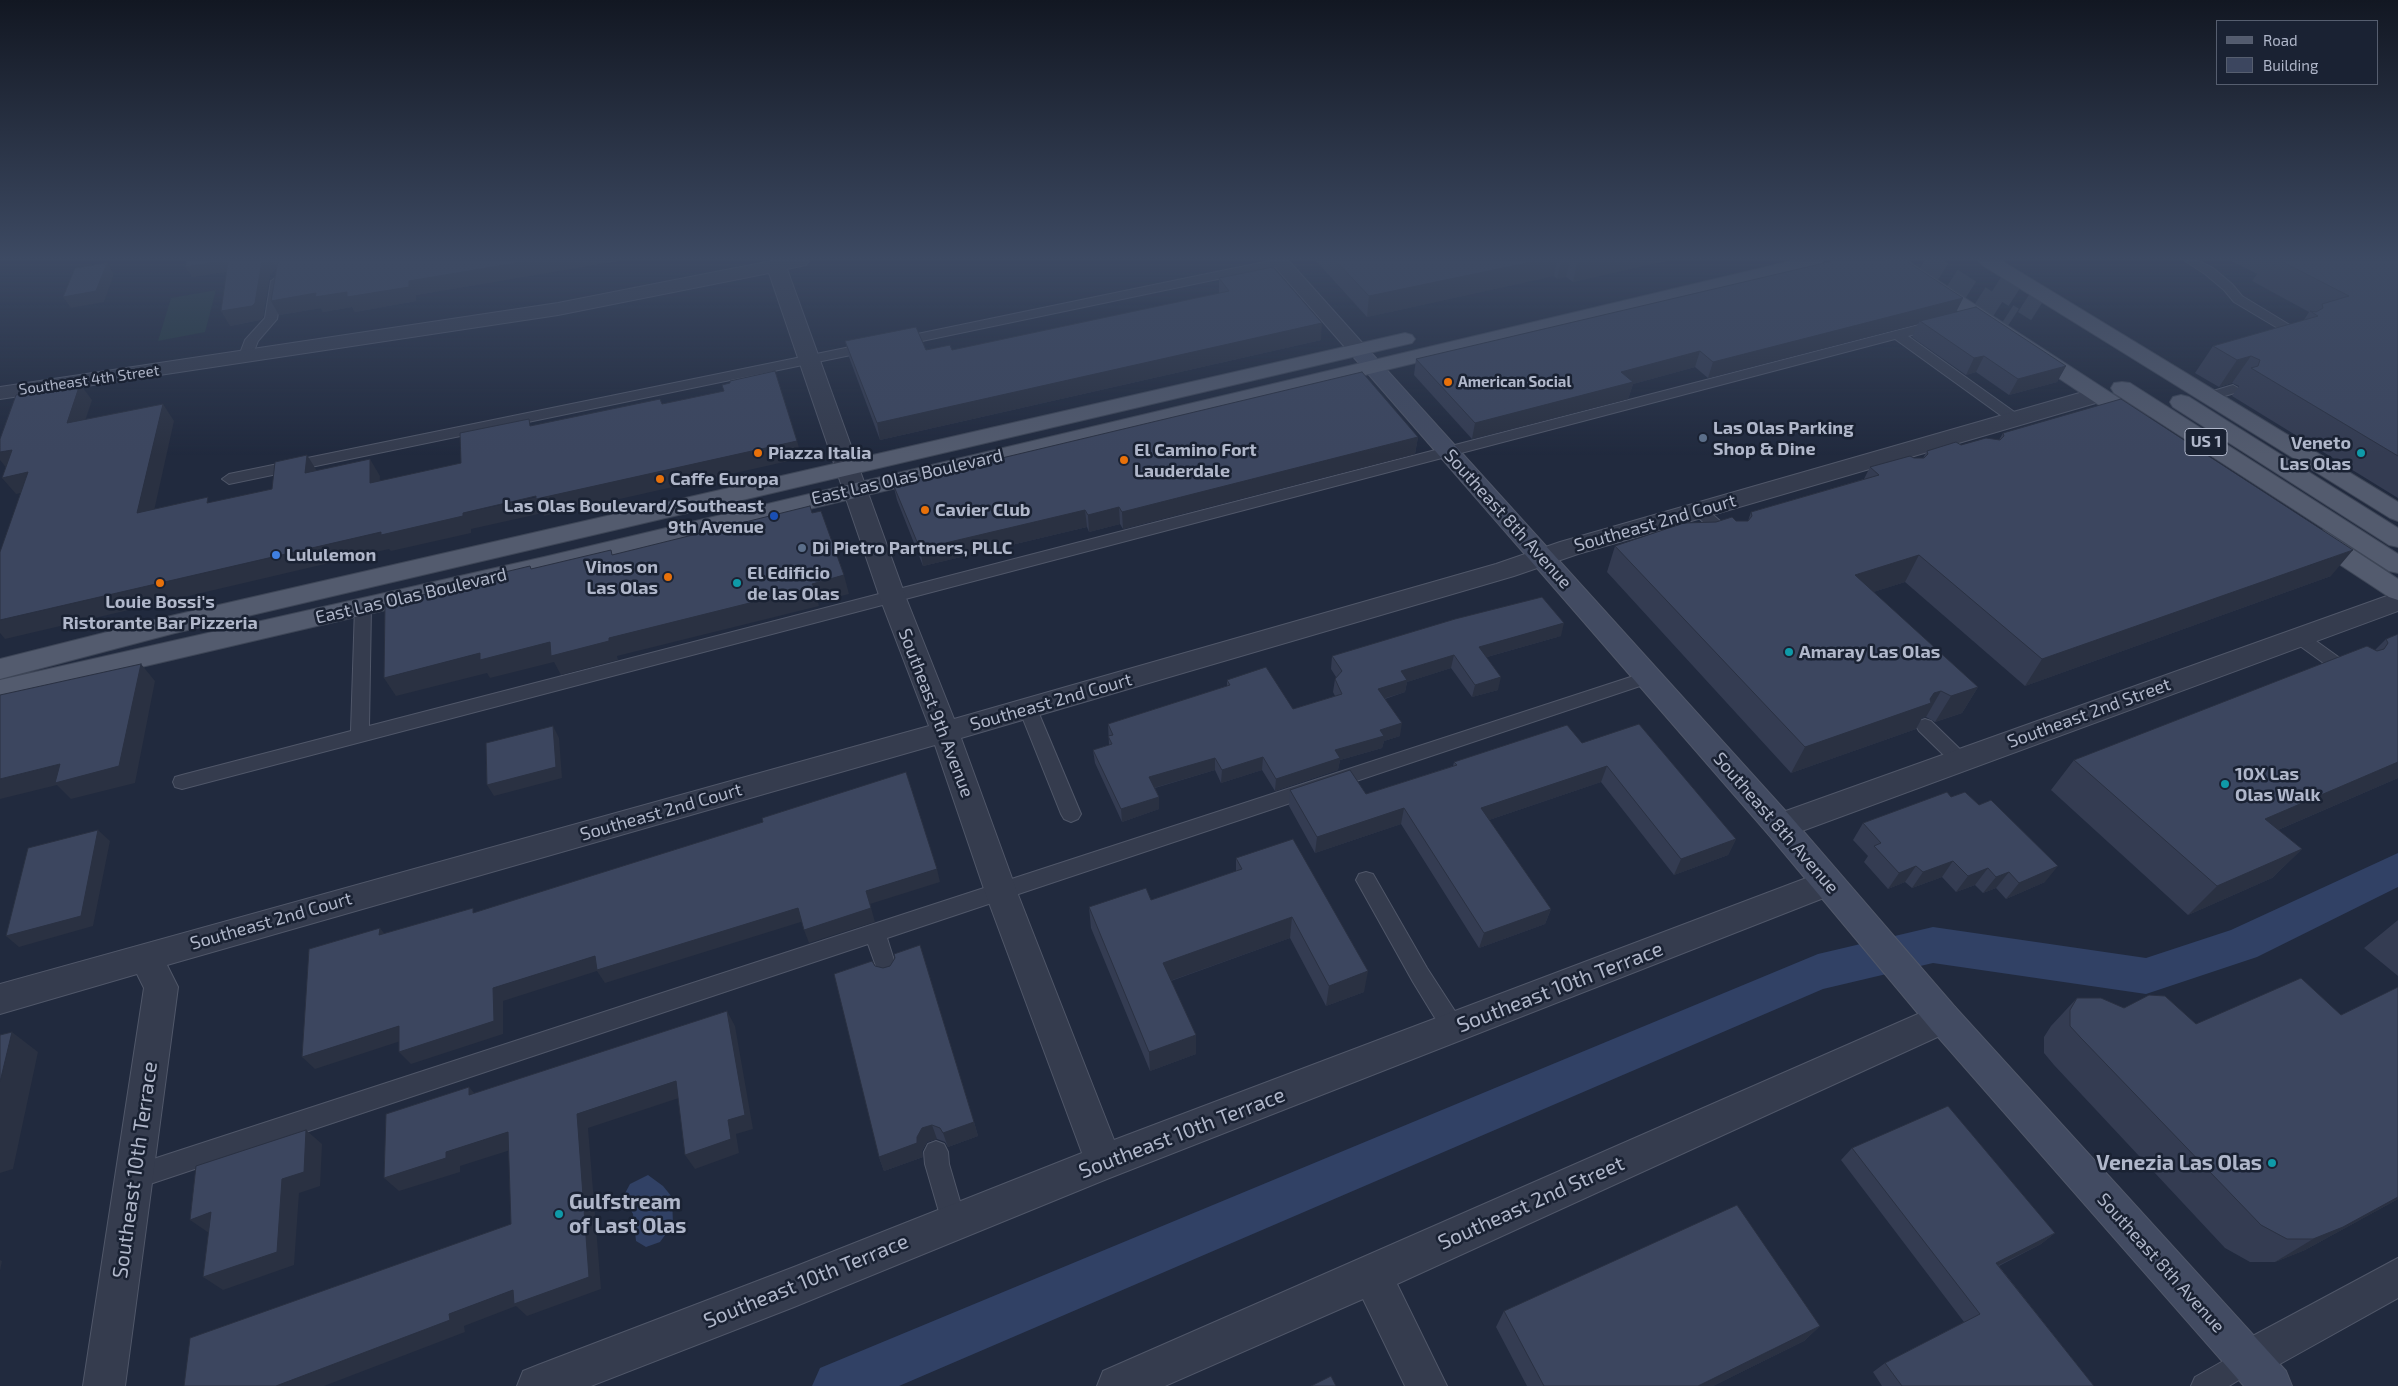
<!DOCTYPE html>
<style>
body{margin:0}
#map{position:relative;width:2398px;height:1386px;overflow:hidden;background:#212a3e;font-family:"Exo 2",sans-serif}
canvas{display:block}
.legend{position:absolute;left:2216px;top:20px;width:162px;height:65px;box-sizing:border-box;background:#1a2233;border:1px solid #565e6f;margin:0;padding:6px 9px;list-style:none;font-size:15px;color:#b0b7ca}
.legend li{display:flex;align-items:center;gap:10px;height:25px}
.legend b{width:25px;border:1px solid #565e6f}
</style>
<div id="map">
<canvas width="2398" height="1386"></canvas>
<ul class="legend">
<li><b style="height:6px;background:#535b6e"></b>Road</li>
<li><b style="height:14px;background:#3c465f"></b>Building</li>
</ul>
</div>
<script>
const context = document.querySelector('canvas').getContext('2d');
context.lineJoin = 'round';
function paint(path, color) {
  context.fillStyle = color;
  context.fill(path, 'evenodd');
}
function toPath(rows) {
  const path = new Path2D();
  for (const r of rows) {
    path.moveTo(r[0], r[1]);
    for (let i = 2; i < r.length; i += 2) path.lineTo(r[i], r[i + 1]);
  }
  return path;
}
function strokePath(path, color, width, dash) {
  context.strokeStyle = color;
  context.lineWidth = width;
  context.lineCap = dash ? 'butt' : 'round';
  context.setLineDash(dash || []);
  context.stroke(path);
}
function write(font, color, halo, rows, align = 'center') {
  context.font = font + ' "Exo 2",sans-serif';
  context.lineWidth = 5;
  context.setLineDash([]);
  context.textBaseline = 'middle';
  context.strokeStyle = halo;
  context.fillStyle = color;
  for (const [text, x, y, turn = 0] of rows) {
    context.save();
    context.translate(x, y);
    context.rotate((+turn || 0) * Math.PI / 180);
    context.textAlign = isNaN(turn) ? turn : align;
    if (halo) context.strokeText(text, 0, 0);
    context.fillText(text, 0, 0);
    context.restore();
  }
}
const green = toPath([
 [216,290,205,332,158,341,171,298]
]);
const water = toPath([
 [648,1175,663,1186,672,1197,673,1224,660,1242,646,1247,636,1241,633,1214,623,1197,630,1184]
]);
const canal = toPath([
 [2398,853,2398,887,2257,957,2146,994,1933,963,1823,989,899,1386,812,1386,820,1368,1818,954,1933,927,2146,958,2231,930,2398,853]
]);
const primaryTunnel = toPath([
 [1924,261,2013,318],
 [1996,285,2037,311]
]);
const lane = toPath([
 [1269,261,1286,262,1280,266,898,346,891,342,898,338,1269,261],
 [2185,261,2199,261,2213,268,2232,284,2242,296,2303,333,2296,337,2291,336,2234,302,2224,290,2205,274,2185,261],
 [277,277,283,281,277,319,258,341,251,359,241,359,239,356,245,340,265,318,271,281,277,277],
 [1938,320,1943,321,1944,324,1943,327,1908,336,2020,416,2022,419,2020,422,2010,422,1895,339,182,789,175,787,173,782,175,777,182,775,351,731,355,607,357,603,363,601,369,603,371,607,369,726,1938,320],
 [870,343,877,347,875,350,229,484,222,479,229,474,870,343],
 [2233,385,2240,389,2238,392,2208,401,2201,397,2203,394,2233,385],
 [1699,505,1704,507,1734,533,1736,537,1734,541,1722,541,1691,510,1694,507,1699,505],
 [2299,631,2305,633,2355,669,2358,673,2355,677,2349,679,2343,677,2293,641,2291,637,2293,633,2299,631],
 [1649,671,1655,673,1658,677,1655,681,887,938,898,973,895,980,888,982,881,980,868,944,135,1189,127,1185,123,1177,127,1169,135,1165,1649,671],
 [1028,702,1034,704,1037,709,1081,814,1078,819,1071,822,1064,819,1061,814,1019,709,1022,704,1028,702],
 [1925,719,1931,721,1966,755,1969,760,1966,765,1960,767,1954,765,1919,731,1916,726,1919,721,1925,719],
 [1366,872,1373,874,1427,968,1462,1022,1465,1029,1462,1036,1454,1039,1446,1036,1413,982,1356,880,1359,874,1366,872],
 [936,1141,944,1144,948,1152,949,1164,966,1222,963,1231,954,1234,945,1231,942,1222,925,1164,924,1152,928,1144,936,1141],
 [2248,1347,2257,1351,2261,1360,2257,1369,2229,1386,2191,1386,2195,1377,2248,1347]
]);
const street = toPath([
 [771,261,809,261,806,265,787,269,906,598,954,719,1496,564,1560,542,2090,390,2098,388,2106,390,2109,395,2106,400,1578,554,1514,576,961,738,1017,892,1114,1140,1817,874,1828,870,1839,874,1844,883,1839,892,1107,1179,794,1307,591,1386,517,1386,523,1371,538,1365,794,1267,1082,1153,985,892,935,745,167,965,178,987,125,1386,83,1386,144,988,137,974,0,1014,0,984,929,726,880,598,769,273,558,315,0,399,0,387,558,303,771,261],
 [1270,261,1289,261,1365,346,1368,350,1365,354,1358,356,1351,354,1270,261],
 [2398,592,2398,611,1791,835,1780,838,1769,835,1765,826,1769,817,2398,592],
 [1943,1003,1955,1007,1960,1018,1955,1029,1397,1284,1447,1386,1405,1386,1363,1299,1165,1386,1097,1386,1103,1371,1943,1003],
 [2398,1258,2398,1298,2262,1374,2248,1380,2234,1374,2228,1360,2234,1346,2398,1258]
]);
const secondary = toPath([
 [1358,344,1365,346,1791,817,1955,1007,2286,1371,2292,1386,2244,1386,1931,1029,1769,835,1351,354,1348,350,1351,346,1358,344]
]);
const primary = toPath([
 [1791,261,1823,261,1820,265,1813,267,544,573,0,700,0,680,544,557,1791,261],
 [1887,261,1908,261,2148,417,2151,422,2148,427,2140,429,2132,427,1889,265,1887,261],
 [1979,261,2002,261,2398,502,2398,521,2390,518,1982,265,1979,261],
 [1405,333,1412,335,1415,339,1412,343,175,633,0,679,0,659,175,615,1405,333],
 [2122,382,2130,383,2398,554,2398,573,2389,571,2114,393,2111,388,2114,383,2122,382],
 [2181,395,2189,397,2398,528,2398,547,2389,545,2173,407,2170,402,2173,397,2181,395],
 [2316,529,2325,531,2398,579,2398,600,2389,597,2307,543,2304,537,2307,531,2316,529]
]);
const wall = toPath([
 [187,261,618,261,416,295,416,301,355,312,352,307,323,312,321,308,279,315,271,301,276,269,270,274,263,317,260,320,230,326,226,272,192,277],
 [1316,261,1666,261,1573,282,1566,277,1557,279,1554,276,1367,317],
 [2231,261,2398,261,2398,498,2232,396,2239,386,2232,383,2219,387,2195,373,2213,346,2304,320,2309,312,2252,281,2257,274],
 [1219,278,1321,340,880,440,849,357,845,341,926,350,952,350,1219,293],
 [1963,298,1956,312,2066,366,2057,382,2009,395,1976,372,1966,375,1912,337,1918,324,1708,378,1695,367,1633,384,1628,399,1472,439,1414,375,1416,359],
 [2003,433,2331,576,2025,686,1905,582,1873,592,1978,687,1962,713,1935,722,1926,717,1922,718,1916,729,1791,773,1607,572,1615,546,1736,521,1748,521,1751,512,1864,479,1870,467,1914,458,1923,458,1927,451,1999,440],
 [1418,437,1415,454,1123,529,1120,524,1089,532,1087,527,923,566,897,500,893,484],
 [2398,634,2398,778,2278,830,2302,849,2272,878,2188,915,2051,790,2074,760,2375,650,2386,639],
 [1561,636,1487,657,1498,690,1472,697,1451,668,1407,682,1405,692,1385,699,1400,736,1384,741,1382,748,1340,760,1338,770,1275,791,1262,770,1221,783,1215,770,1155,788,1159,797,1159,809,1122,822,1095,763,1093,750,1109,745,1108,724,1227,686,1227,680,1293,709,1335,696,1333,692,1335,679,1336,677,1331,669,1332,656],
 [1582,743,1736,839,1728,855,1674,875,1601,782,1489,820,1551,909,1545,924,1479,948,1401,824,1315,853,1289,806,1290,790,1366,794,1453,766,1454,762],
 [1951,797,2045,882,2006,899,1996,888,1983,893,1975,885,1956,892,1942,877,1912,888,1905,882,1888,889,1864,862,1868,856,1853,840,1863,823],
 [1236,858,1364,992,1326,1006,1290,938,1171,981,1196,1035,1196,1054,1150,1071,1091,928,1089,907,1151,900,1236,871],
 [2398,920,2398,976,2364,948],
 [875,966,974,1122,978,1136,948,1147,945,1142,937,1139,927,1142,922,1151,923,1157,884,1171,879,1157],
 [2398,987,2398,1199,2305,1250,2275,1262,2250,1262,2225,1248,2054,1065,2044,1053,2044,1037,2051,1026,2077,998,2124,1008,2196,1024,2341,1015],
 [1852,1148,2055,1233,2041,1244,1999,1266,2094,1386,1882,1386,1873,1372,1885,1363,1964,1322,1841,1160],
 [1504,1311,1820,1326,1804,1341,1713,1386,1527,1386,1496,1327]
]);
const shadedWall = toPath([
 [222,261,232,261,229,271,192,277,185,267],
 [262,261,273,261,277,268,270,274,263,317,260,320,230,326,221,311],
 [528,261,618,261,416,295,416,301,355,312,352,307,323,312,321,308,279,315,271,301,316,293,347,292],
 [1536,261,1557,261,1554,276,1367,317,1369,296],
 [1561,261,1570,261,1566,277,1557,279],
 [1583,261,1666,261,1573,282,1577,262],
 [107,263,114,274,104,302,71,308,63,297],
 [1963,298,1955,314,1920,321,1918,324,1708,378,1713,362],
 [1322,323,1321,340,880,440,877,423],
 [1700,351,1695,367,1633,384,1628,399,1472,439,1475,423,1621,372],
 [1984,356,1976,372,1966,375,1974,358],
 [2251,356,2232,383,2219,387,2237,360],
 [2066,366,2057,382,2009,395,2018,379],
 [80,384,92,400,79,439,67,423],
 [163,404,174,421,150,529,137,513],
 [1418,437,1415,454,1123,529,1122,512],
 [797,441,802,458,544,516,543,513,471,529,471,533,391,551,389,549,5,639,0,633,0,620,463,513],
 [12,450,8,470,0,460,0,452],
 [307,455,317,471,305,473],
 [370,459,380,476,379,499,370,483],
 [28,472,42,489,16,494,2,478],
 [1119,507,1120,524,1089,532,1088,515],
 [1085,510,1087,527,923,566,920,549],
 [2353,550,2331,576,2025,686,2042,659],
 [1919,555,1905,582,1842,602,1855,575],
 [844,575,849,594,818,602,819,606,617,656,618,660,561,675,554,662,490,678,487,673,396,696,384,678,480,653,550,642,609,638],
 [1564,623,1561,636,1476,660,1479,647],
 [1454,655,1451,668,1407,682,1405,692,1376,701,1378,689,1401,671],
 [141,664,155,681,135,783,71,799,57,785,0,799,0,779],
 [1501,677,1498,690,1472,697,1475,685],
 [1978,687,1962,713,1935,722,1951,696],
 [1941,691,1926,717,1922,718,1916,729,1791,773,1805,747,1934,693],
 [1402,723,1400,736,1384,741,1382,748,1340,760,1338,770,1275,791,1276,779,1335,750,1380,730],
 [553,726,559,738,562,778,494,796,487,785],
 [1263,757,1262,770,1221,783,1222,770],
 [1215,758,1215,770,1150,789,1149,777],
 [2398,762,2398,778,2236,848,2265,819],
 [1607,766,1601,782,1477,824,1481,808],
 [1159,797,1159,809,1122,822,1121,809],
 [1404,808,1401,824,1315,853,1317,837],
 [98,830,110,841,93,926,19,947,6,936],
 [1736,839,1728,855,1674,875,1681,859],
 [2302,849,2272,878,2188,915,2217,886],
 [1953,861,1942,877,1912,888,1923,872],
 [1916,866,1905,882,1888,889,1899,873],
 [2058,866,2045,882,2006,899,2019,883],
 [1988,868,1975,885,1956,892,1968,876],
 [937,869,940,882,870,904,875,922,809,943,804,930,866,891],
 [2009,872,1996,888,1983,893,1996,877],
 [798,908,804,921,605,983,597,971,503,1001,503,1034,411,1064,399,1052,493,988,595,956],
 [1551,909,1545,924,1479,948,1484,933],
 [1292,917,1290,938,1164,983,1163,963],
 [380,928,390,941,379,935],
 [1368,971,1364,992,1326,1006,1329,986],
 [727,1011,735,1026,753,1129,736,1134,739,1153,695,1169,685,1155,728,1120],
 [399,1026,410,1038,315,1069,302,1057],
 [12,1032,38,1052,13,1169,0,1173,0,1082],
 [1196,1035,1196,1054,1150,1071,1149,1052],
 [676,1081,685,1096,588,1128,601,1289,527,1316,516,1306,464,1326,465,1332,324,1386,276,1386,449,1314,513,1290,577,1114],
 [469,1087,482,1102,469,1095],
 [974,1122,978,1136,948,1147,943,1133],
 [932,1125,937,1139,927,1142,922,1151,923,1157,884,1171,879,1157,917,1137,922,1128],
 [306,1130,322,1144,320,1186,299,1193,294,1265,223,1290,203,1277,282,1179],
 [508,1132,520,1147,460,1166,460,1172,399,1191,384,1178,446,1152],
 [2398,1197,2398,1199,2305,1250,2275,1262,2313,1239],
 [211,1212,209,1233,190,1220],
 [2055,1233,2041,1244,1983,1273,1996,1263],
 [0,1260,2,1261,0,1271],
 [1820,1326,1804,1341,1713,1386,1698,1386]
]);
const building = toPath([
 [187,261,222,261,185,267,187,261],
 [228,261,262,261,255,303,252,306,221,311,228,261],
 [278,261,528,261,409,281,409,287,347,297,347,292,315,297,316,293,271,301,278,261],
 [1336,261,1536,261,1369,296,1336,261],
 [1833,261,1906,261,1963,298,1713,362,1700,351,1621,372,1633,382,1475,423,1416,359,1833,261],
 [2281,261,2398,261,2398,456,2251,368,2258,366,2260,360,2251,356,2237,360,2213,346,2318,316,2310,311,2316,312,2323,308,2322,304,2349,296,2281,261],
 [107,263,96,291,63,297,75,268,107,263],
 [1273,267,1322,323,877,423,845,341,916,327,926,350,950,345,952,350,1229,291,1219,278,1273,267],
 [1976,307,2066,366,2018,379,1984,356,1974,358,1920,321,1976,307],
 [775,371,797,441,536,499,536,496,463,513,463,516,381,535,381,532,0,620,0,552,28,472,2,478,12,450,0,452,0,439,16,395,80,384,67,423,163,404,137,513,208,497,207,503,272,489,275,462,307,455,305,473,370,459,370,483,461,463,460,433,529,419,530,426,660,399,662,404,724,391,722,385,730,383,730,381,775,371],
 [1362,372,1418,437,1122,512,1119,507,1088,515,1085,510,920,549,893,484,1362,372],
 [2121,399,2353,550,2042,659,1919,555,1855,575,1978,687,1951,696,1941,691,1934,693,1930,699,1931,703,1805,747,1615,546,1684,523,1716,522,1732,517,1736,521,1748,521,1752,516,1751,512,1879,475,1870,467,1910,456,1914,458,1924,458,1928,454,1927,451,1956,442,1961,445,1986,438,2000,440,2004,436,2003,433,2121,399],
 [810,506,812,513,821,511,844,575,812,584,814,587,609,638,609,641,551,656,550,642,480,660,480,653,384,678,385,604,480,581,480,578,530,566,531,569,611,550,612,555,810,506],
 [1542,597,1564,623,1479,647,1501,677,1475,685,1454,655,1401,671,1407,680,1378,689,1402,723,1380,730,1384,736,1335,750,1340,758,1276,779,1263,757,1222,770,1215,758,1149,777,1159,797,1121,809,1093,750,1112,744,1108,736,1113,735,1108,724,1230,685,1227,680,1266,667,1293,709,1342,694,1335,679,1342,671,1332,656,1455,619,1542,597],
 [2398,634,2398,762,2265,819,2302,849,2217,886,2074,760,2367,646,2377,651,2384,649,2388,643,2386,639,2398,634],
 [141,664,119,766,55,783,60,764,0,779,0,695,141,664],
 [1639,724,1736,839,1681,859,1607,766,1481,808,1551,909,1484,933,1404,808,1317,837,1290,790,1350,770,1366,794,1457,765,1454,762,1567,725,1582,743,1639,724],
 [553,726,556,767,487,785,486,743,553,726],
 [906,772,937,869,866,891,871,908,804,930,798,908,597,970,595,956,493,988,494,1021,399,1052,399,1026,302,1057,309,949,380,928,379,935,473,908,473,913,763,822,762,818,906,772],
 [1947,792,1951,797,1965,792,1979,805,1991,800,2058,866,2019,883,2009,872,1996,877,1988,868,1968,876,1953,861,1923,872,1916,866,1899,873,1874,846,1881,843,1863,823,1947,792],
 [98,830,81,916,6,936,28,848,98,830],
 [1293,839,1368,971,1329,986,1292,917,1163,963,1196,1035,1149,1052,1089,907,1146,888,1151,900,1242,869,1236,858,1293,839],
 [920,945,974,1122,943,1133,940,1128,932,1125,922,1128,917,1137,917,1143,879,1157,834,974,872,961,875,966,883,968,890,966,895,958,894,954,920,945],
 [2301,978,2341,1015,2398,987,2398,1197,2343,1227,2313,1239,2287,1239,2261,1225,2081,1038,2070,1026,2070,1010,2077,998,2101,998,2124,1008,2149,995,2165,996,2196,1024,2301,978],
 [727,1011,745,1115,728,1120,731,1139,685,1155,676,1081,577,1114,589,1277,514,1304,513,1290,449,1314,450,1320,276,1386,184,1386,190,1338,511,1224,508,1132,446,1152,446,1158,384,1178,386,1114,469,1087,469,1095,727,1011],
 [12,1032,0,1082,0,1035,12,1032],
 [1948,1106,2055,1233,1996,1263,2094,1386,1902,1386,1885,1363,1980,1314,1852,1148,1948,1106],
 [306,1130,304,1172,282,1179,277,1252,203,1277,211,1212,190,1220,196,1166,306,1130],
 [1737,1205,1820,1326,1698,1386,1544,1386,1504,1311,1737,1205],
 [1331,1376,1336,1386,1311,1386,1331,1376]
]);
const markers = [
 [1448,382,5,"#e8710a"],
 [1703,438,5,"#5c6f8a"],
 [758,453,5,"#e8710a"],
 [2361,453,5,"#0f9aa8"],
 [1124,460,5,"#e8710a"],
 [660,479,5,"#e8710a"],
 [925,510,5,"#e8710a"],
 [774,516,5,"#1a4fb4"],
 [802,548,5,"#5c6f8a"],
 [276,555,5,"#3f7fe0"],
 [668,577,5,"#e8710a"],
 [160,583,5,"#e8710a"],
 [737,583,5,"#0f9aa8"],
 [1789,652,5,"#0f9aa8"],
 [2225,784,5,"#0f9aa8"],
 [2272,1163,5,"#0f9aa8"],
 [559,1214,5,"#0f9aa8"]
];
const farStreetnames = [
 ["Southeast 4th Street",89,380,-8]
];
const farPoinames = [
 ["American Social",1458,382]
];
const shields = [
 [2206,442,42]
];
const shieldNames = [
 ["US 1",2206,442]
];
const poiNames = [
 ["Las Olas Parking",1713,428],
 ["Shop & Dine",1713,449],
 ["Veneto",2351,443,"right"],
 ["Las Olas",2351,464,"right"],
 ["El Camino Fort",1134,450],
 ["Lauderdale",1134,471],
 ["Piazza Italia",768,453],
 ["Caffe Europa",670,479],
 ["Las Olas Boulevard/Southeast",764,506,"right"],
 ["9th Avenue",764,527,"right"],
 ["Cavier Club",935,510],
 ["Di Pietro Partners, PLLC",812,548],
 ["Lululemon",286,555],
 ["Vinos on",658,567,"right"],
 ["Las Olas",658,588,"right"],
 ["El Edificio",747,573],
 ["de las Olas",747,594],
 ["Louie Bossi's",160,602,"center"],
 ["Ristorante Bar Pizzeria",160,623,"center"],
 ["Amaray Las Olas",1799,652],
 ["10X Las",2235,774],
 ["Olas Walk",2235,795]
];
const streetNames = [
 ["East Las Olas Boulevard",907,477,-13],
 ["Southeast 8th Avenue",1508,519,48],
 ["Southeast 2nd Court",1655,523,-16],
 ["East Las Olas Boulevard",411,596,-13],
 ["Southeast 2nd Court",1051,702,-16],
 ["Southeast 9th Avenue",936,713,69],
 ["Southeast 2nd Street",2089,713,-20],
 ["Southeast 2nd Court",661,812,-16],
 ["Southeast 8th Avenue",1776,823,49],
 ["Southeast 2nd Court",271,921,-16],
 ["Southeast 8th Avenue",2161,1263,48]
];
const nearStreetnames = [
 ["Southeast 10th Terrace",1560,987,-21],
 ["Southeast 10th Terrace",1182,1133,-21],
 ["Southeast 10th Terrace",135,1170,-82],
 ["Southeast 2nd Street",1531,1203,-24],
 ["Southeast 10th Terrace",806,1281,-22]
];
const nearPoinames = [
 ["Venezia Las Olas",2262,1163],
 ["Gulfstream",569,1202,"left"],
 ["of Last Olas",569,1226,"left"]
];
paint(green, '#23393f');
paint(water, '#314165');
paint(canal, '#314165');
strokePath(primaryTunnel, '#363f53', 22, [22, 11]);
strokePath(lane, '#505769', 2);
strokePath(street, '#505769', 2);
strokePath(secondary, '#505769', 2);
strokePath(primary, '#3e4657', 2);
paint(lane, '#353c4e');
paint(street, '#353c4e');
paint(secondary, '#424b62');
paint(primary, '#535b6e');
paint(wall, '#343c52');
paint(shadedWall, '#2a3142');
paint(building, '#3c465f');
strokePath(building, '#2a3142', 1);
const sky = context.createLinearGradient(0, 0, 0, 455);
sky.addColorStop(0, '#121722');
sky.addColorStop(0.57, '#3d4a63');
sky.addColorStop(1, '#3d4a6300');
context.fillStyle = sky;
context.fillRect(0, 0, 2398, 455);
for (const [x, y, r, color] of markers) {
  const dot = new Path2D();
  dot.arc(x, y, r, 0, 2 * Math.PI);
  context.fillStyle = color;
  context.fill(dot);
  strokePath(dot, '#1a2233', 2);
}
write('15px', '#b0b7ca', '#1a2233', farStreetnames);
write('bold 15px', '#b0b7ca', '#1a2233', farPoinames, 'left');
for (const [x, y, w] of shields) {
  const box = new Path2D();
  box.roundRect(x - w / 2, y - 13.5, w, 27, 4);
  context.fillStyle = '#1a2233';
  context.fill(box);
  strokePath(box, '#b0b7ca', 1);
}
write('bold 16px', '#b0b7ca', null, shieldNames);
write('bold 18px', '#b0b7ca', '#1a2233', poiNames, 'left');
write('18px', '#b0b7ca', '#1a2233', streetNames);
write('21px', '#b0b7ca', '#1a2233', nearStreetnames);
write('bold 21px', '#b0b7ca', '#1a2233', nearPoinames, 'right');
</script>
